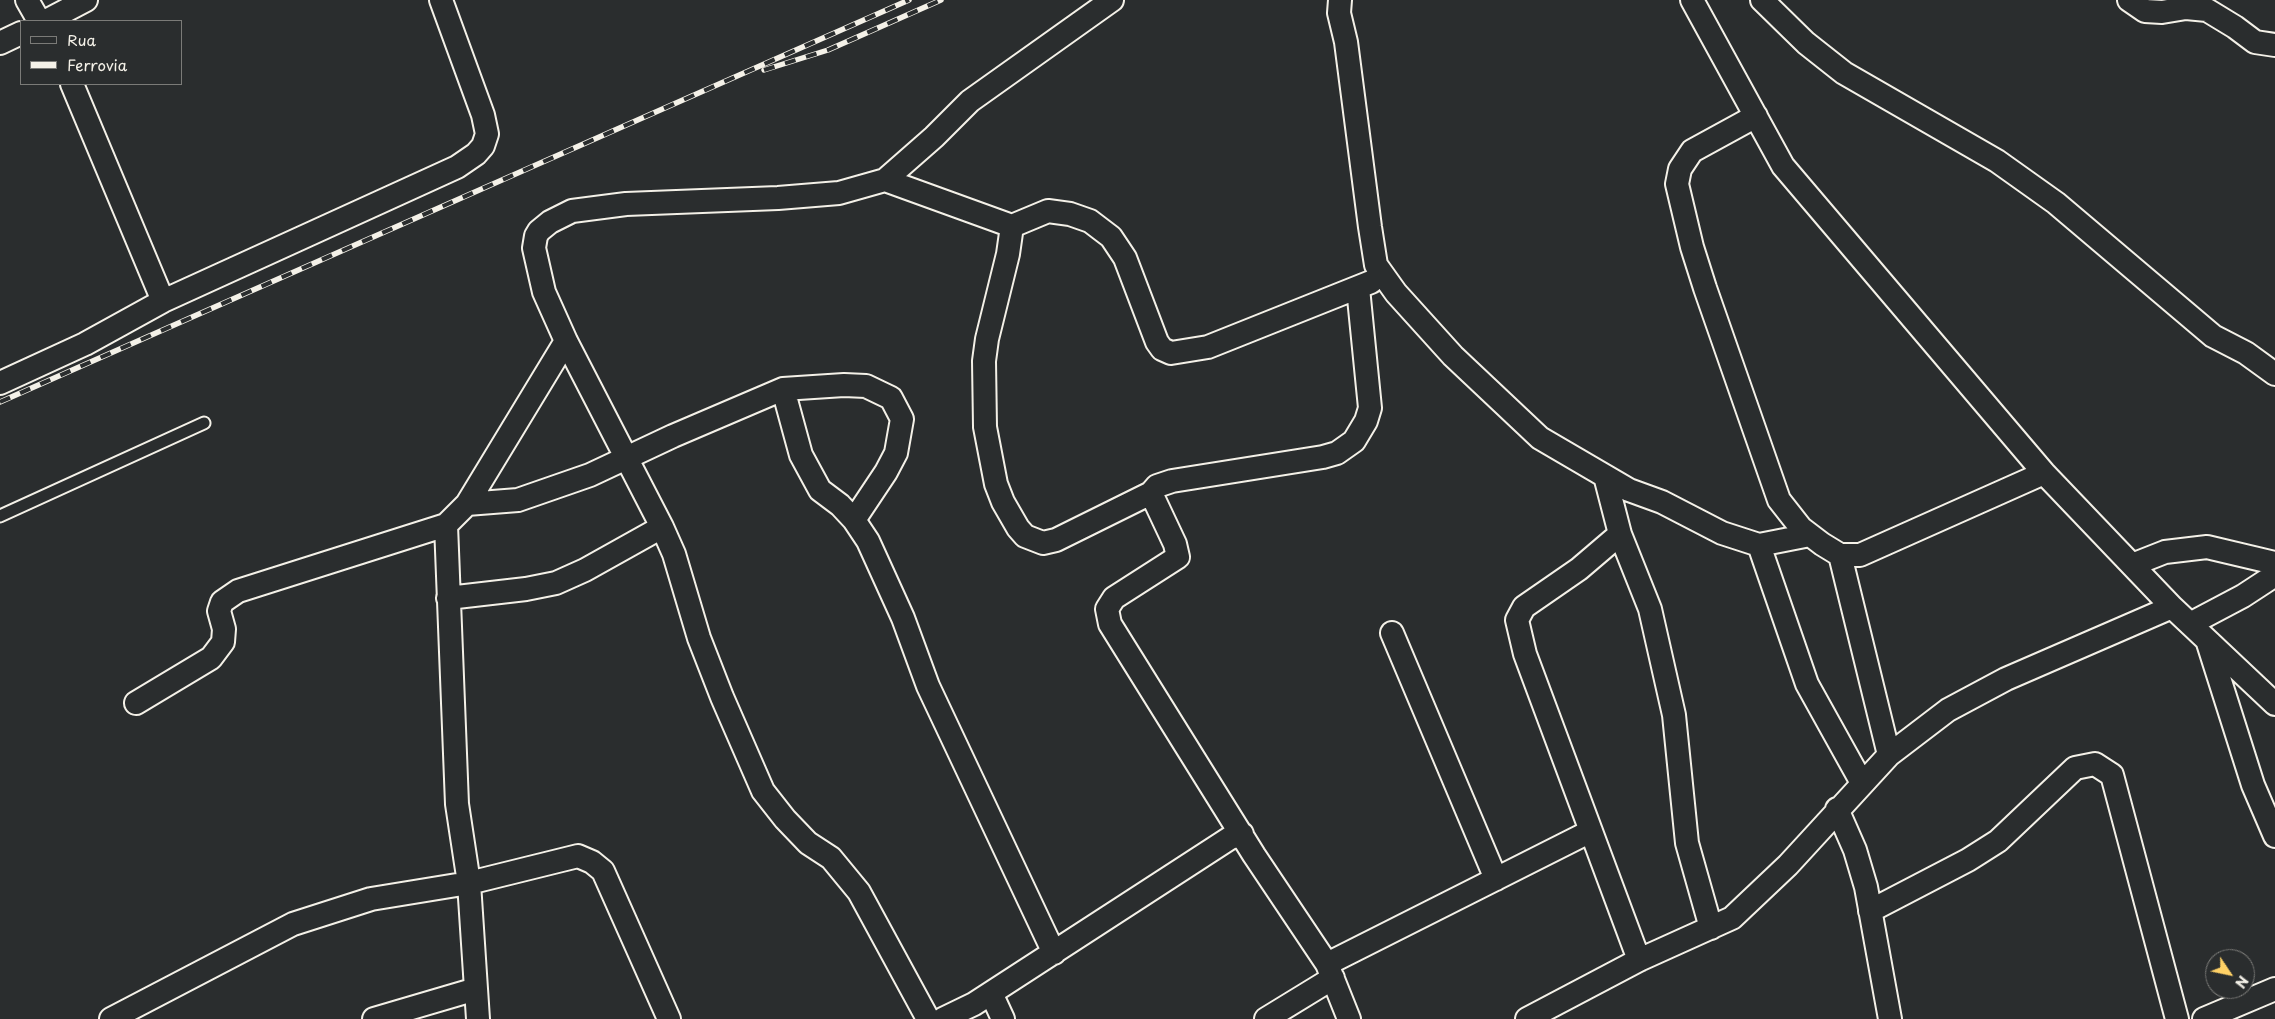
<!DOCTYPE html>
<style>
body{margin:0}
#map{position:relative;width:2275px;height:1019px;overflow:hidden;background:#2a2d2e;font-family:"Playpen Sans",sans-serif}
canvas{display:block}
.legend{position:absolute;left:20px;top:20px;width:162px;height:65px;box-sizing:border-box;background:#2a2d2e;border:1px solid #7b7b78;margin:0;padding:6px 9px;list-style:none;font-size:15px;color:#f4f1e8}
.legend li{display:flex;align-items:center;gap:10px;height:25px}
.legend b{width:25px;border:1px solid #7b7b78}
.north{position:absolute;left:2205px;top:949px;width:50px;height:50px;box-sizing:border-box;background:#2a2d2e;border:1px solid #7b7b78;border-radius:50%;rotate:124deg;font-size:14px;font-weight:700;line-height:20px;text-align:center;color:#f4f1e8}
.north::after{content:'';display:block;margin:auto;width:18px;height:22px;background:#ffd166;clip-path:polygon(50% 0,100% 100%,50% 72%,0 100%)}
</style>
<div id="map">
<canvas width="2275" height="1019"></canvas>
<ul class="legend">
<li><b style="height:6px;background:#2a2d2e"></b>Rua</li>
<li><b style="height:6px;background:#f4f1e8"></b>Ferrovia</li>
</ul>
<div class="north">N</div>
</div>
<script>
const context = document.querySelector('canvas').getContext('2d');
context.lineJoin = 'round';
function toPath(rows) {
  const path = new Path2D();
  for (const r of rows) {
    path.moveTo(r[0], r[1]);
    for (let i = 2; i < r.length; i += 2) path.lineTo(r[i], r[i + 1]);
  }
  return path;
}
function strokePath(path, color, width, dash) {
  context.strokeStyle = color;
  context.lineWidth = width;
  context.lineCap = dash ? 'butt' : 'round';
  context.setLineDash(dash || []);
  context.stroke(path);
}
const lane = toPath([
 [0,516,204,423]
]);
const street = toPath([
 [27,0,39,21],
 [1340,0,1339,13,1346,42,1370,227,1376,265,1396,293,1453,356,1540,438,1629,490,1662,502,1722,533,1759,545,1810,535],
 [1692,0,1783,166,2044,473,2172,607,2275,704],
 [1762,0,1806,43,1844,73,1997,161,2056,203,2213,336,2246,353,2275,374],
 [2129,0,2145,11,2162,12,2186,8,2207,10,2235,27,2255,42,2275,45],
 [46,21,86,0],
 [0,43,21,33],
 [72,84,163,301],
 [1756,116,1692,151,1680,169,1677,184,1692,247,1705,288,1779,500,1801,528,1822,544,1840,555,1860,555,2044,473],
 [885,180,1012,226,1048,211,1070,214,1090,221,1111,237,1125,258,1157,342,1162,349,1171,353,1208,347,1371,282],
 [1012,226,1008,254,987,339,984,361,985,427,996,484,1003,502,1018,528,1025,536,1043,543,1056,540,1151,493,1157,486,1172,481,1323,457,1337,453,1354,441,1366,421,1370,408,1358,288],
 [0,383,85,344,163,301,457,167,476,154,483,146,487,134,483,115,441,0],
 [783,389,801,455,820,490,840,505,854,520,868,541,903,618,928,686,1054,953],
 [1605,476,1620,534,1650,609,1674,715,1687,843,1711,928],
 [1151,493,1175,544,1178,557,1114,598,1107,609,1110,624,1254,855,1327,964,1349,1019],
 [467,504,518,500,590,475,673,436,783,389,844,385,866,386,891,398,902,419,896,453,886,472,854,520],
 [1620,534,1579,569,1524,607,1517,620,1525,654,1639,960],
 [1759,545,1807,684,1862,783],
 [1840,555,1889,755],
 [2132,565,2165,552,2207,547,2275,563],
 [448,598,526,589,556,583,585,570,662,527],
 [2190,624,2243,596,2275,575],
 [1392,633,1496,879],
 [2208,643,2253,785,2275,836],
 [136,703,211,658,223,642,224,629,219,611,222,602,238,591,446,525],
 [1837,809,1855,850,1866,887,1890,1019],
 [1870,911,1968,860,1998,841,2075,768,2095,764,2112,775,2177,1019],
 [1327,964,1591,831],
 [991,993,1003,1019],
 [111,1019,293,924,371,899,469,883,578,856,592,862,603,871,669,1019],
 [374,1019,476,989],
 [478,1019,469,883,457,804,446,525,467,504,566,341],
 [928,1019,859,892,831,858,808,843,785,819,763,791,722,697,699,638,674,554,662,527,566,341,544,292,534,248,536,236,539,231,550,222,572,211,626,204,778,198,839,193,885,180,934,137,970,101,1112,0],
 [943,1019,974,1004,1230,838,1242,834],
 [1266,1019,1333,978],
 [1527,1019,1639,960,1732,918,1788,865,1889,755,1948,710,2006,679,2172,607],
 [2204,1019,2275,989]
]);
const rail = toPath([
 [764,70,828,50,941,0],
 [0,402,909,0]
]);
strokePath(lane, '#f4f1e8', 15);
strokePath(street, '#f4f1e8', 26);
strokePath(lane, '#2a2d2e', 11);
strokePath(street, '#2a2d2e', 22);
strokePath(rail, '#f4f1e8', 5.5);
strokePath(rail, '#2a2d2e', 4, [11]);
</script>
